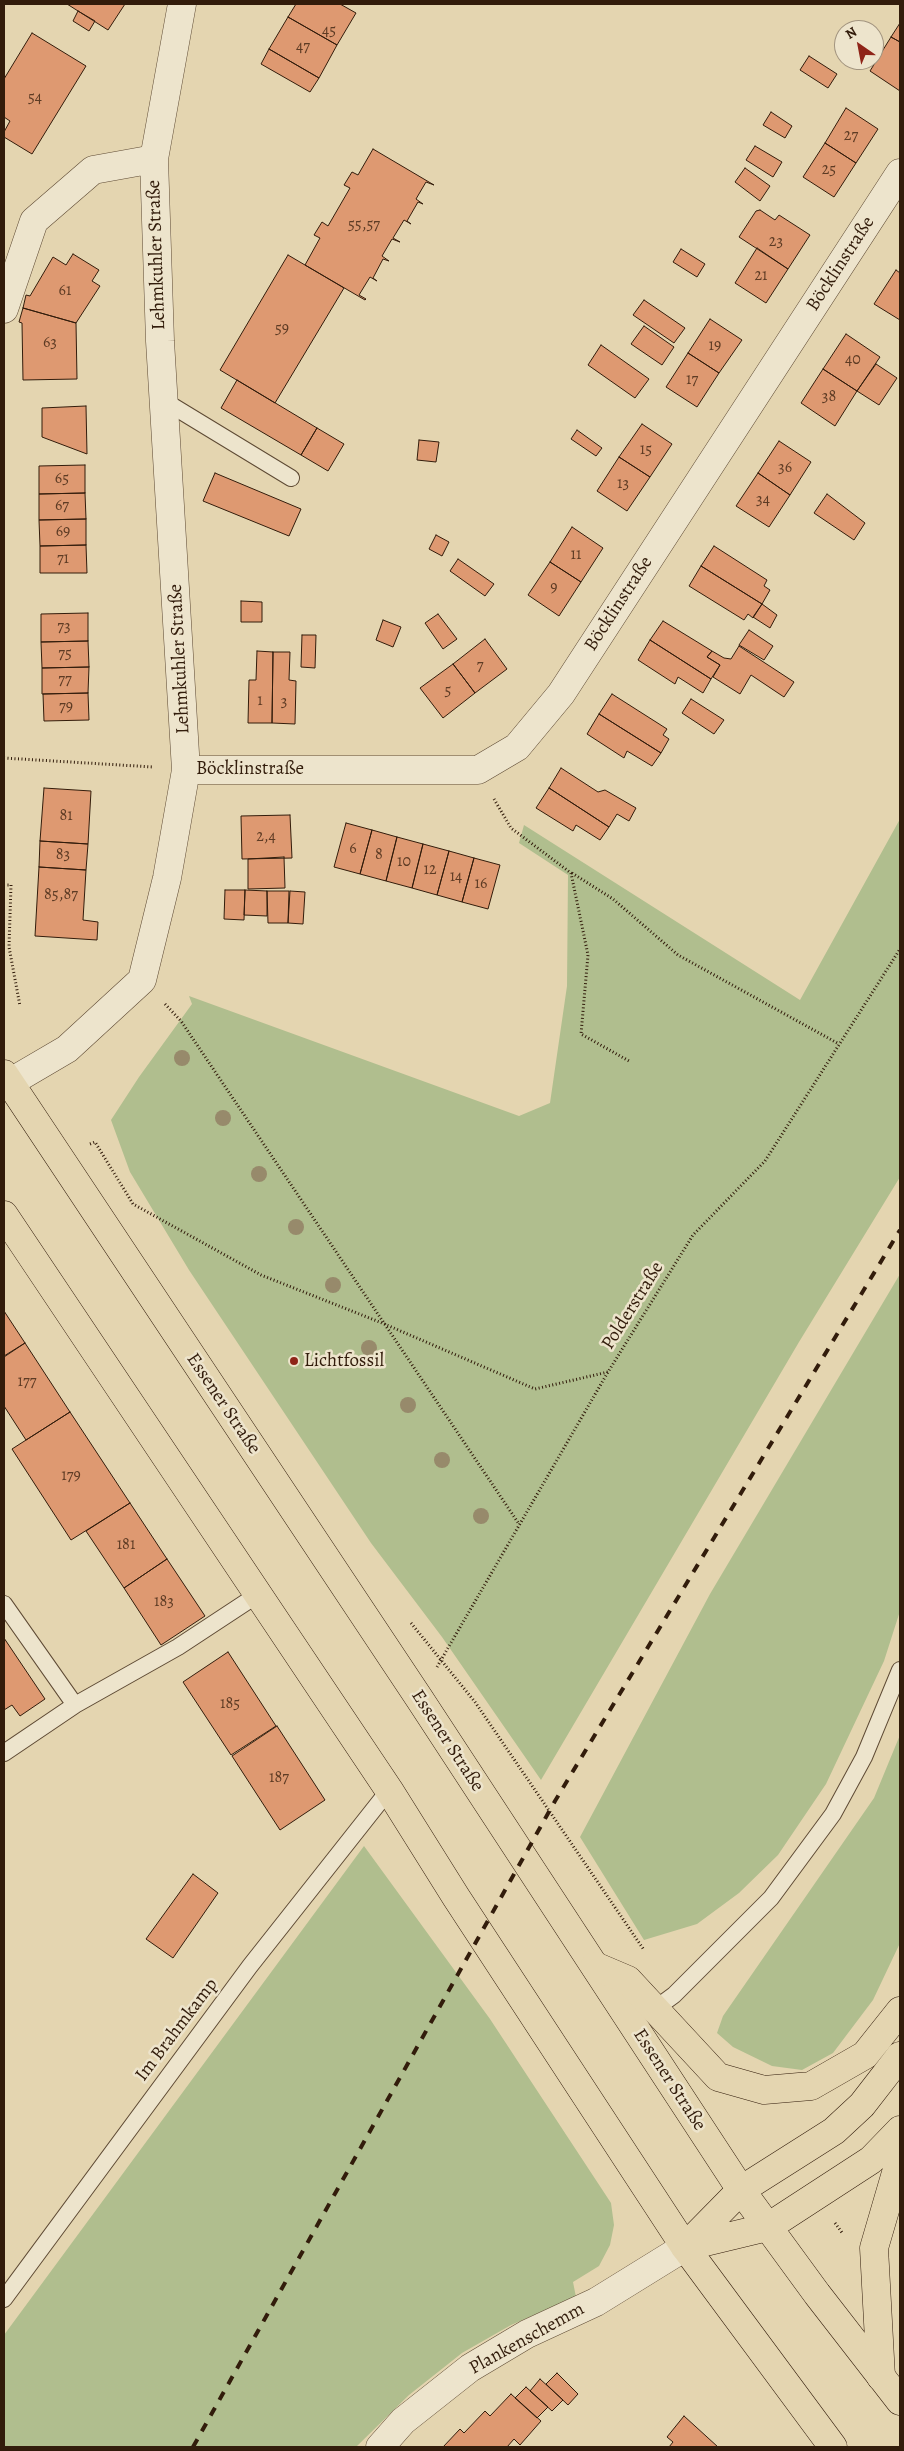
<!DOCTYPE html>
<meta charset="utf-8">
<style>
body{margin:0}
#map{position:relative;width:904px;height:2451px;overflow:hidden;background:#e4d5b0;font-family:Alegreya,serif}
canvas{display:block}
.frame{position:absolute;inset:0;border:5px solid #321c0b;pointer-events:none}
.north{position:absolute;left:834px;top:20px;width:50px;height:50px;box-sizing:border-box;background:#ede4cc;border:1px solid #a2947f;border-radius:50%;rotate:327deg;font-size:14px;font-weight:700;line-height:20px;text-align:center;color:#321c0b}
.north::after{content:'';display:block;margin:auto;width:18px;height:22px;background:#8f2418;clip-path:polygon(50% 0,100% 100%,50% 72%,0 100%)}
</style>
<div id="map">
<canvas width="904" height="2451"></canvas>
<div class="frame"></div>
<div class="north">N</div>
</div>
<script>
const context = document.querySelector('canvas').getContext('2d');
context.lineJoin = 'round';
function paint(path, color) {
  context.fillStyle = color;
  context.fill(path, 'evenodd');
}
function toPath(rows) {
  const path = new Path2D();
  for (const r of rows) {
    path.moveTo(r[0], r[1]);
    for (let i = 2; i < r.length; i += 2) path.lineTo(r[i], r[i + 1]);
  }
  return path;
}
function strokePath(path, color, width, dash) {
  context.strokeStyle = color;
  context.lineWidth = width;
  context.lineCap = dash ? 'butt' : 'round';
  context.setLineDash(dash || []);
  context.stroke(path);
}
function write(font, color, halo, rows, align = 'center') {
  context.font = font + ' Alegreya,serif';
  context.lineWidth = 5;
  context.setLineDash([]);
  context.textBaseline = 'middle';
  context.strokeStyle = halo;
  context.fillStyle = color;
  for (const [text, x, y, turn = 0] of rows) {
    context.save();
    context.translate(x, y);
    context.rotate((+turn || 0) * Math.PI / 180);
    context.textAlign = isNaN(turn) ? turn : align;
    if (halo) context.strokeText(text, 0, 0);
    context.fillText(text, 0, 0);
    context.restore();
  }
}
const green = toPath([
 [900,819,900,1177,799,1342,541,1780,442,1637,371,1543,189,1270,130,1172,111,1120,139,1077,192,1004,189,996,519,1116,550,1103,567,986,568,875,519,843,524,825,800,1000],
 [900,1274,900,1611,884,1661,826,1784,778,1855,739,1893,697,1924,644,1940,580,1837,710,1594],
 [900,1735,900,1943,873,2000,833,2053,802,2070,772,2066,733,2047,717,2033,723,2016,874,1798],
 [364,1846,490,2019,611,2203,614,2225,610,2245,599,2266,573,2282,576,2297,511,2325,462,2353,409,2395,356,2447,4,2447,4,2335]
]);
const building = toPath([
 [67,4,125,4,108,30,67,4],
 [296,4,340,4,356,13,337,45,288,17,296,4],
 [78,11,95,21,89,31,73,21,78,11],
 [288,17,337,45,319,78,269,49,288,17],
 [900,23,900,42,891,37,900,23],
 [32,33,86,66,32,154,4,137,4,132,10,121,4,117,4,79,32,33],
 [891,37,900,42,900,91,870,71,891,37],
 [269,49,319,78,310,92,261,64,269,49],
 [809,56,837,74,828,88,800,70,809,56],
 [846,108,878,129,856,163,825,143,846,108],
 [771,112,792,126,785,138,763,125,771,112],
 [825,143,856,163,834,197,803,177,825,143],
 [755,146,782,162,773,177,746,160,755,146],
 [373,149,434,185,426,182,416,199,423,204,418,202,407,221,411,224,404,220,393,238,400,242,392,239,382,256,389,261,383,259,373,278,377,281,370,277,359,295,366,299,365,300,305,265,320,238,314,235,322,222,328,226,350,188,344,185,352,172,358,175,373,149],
 [745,168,770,186,760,201,735,182,745,168],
 [760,210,775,220,779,215,810,235,788,269,739,237,756,211,760,210],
 [757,248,788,269,766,303,735,283,757,248],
 [681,249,705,264,697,277,673,262,681,249],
 [73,254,99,270,92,281,100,286,76,323,23,308,26,295,30,296,53,257,66,265,73,254],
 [288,255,344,288,275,403,220,370,288,255],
 [896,270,900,273,900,320,874,304,896,270],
 [644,300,685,328,674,343,633,315,644,300],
 [23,308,76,323,77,379,23,380,22,323,19,322,23,308],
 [710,319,742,340,719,373,688,353,710,319],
 [644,326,674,347,662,365,631,344,644,326],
 [846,334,880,357,857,391,823,369,846,334],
 [601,345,649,379,635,398,588,365,601,345],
 [688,353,719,373,697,407,666,387,688,353],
 [876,364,897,378,879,405,857,391,876,364],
 [823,369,857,391,835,426,801,403,823,369],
 [237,380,317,428,301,455,221,408,237,380],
 [86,406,87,454,42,437,42,408,86,406],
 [642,424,672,444,650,477,619,457,642,424],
 [317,428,344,444,328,471,301,455,317,428],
 [577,430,602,448,596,456,571,439,577,430],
 [419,440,439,442,436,462,417,460,419,440],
 [779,441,811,462,790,495,758,473,779,441],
 [619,457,650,477,627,511,597,491,619,457],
 [85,465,85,493,39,494,39,466,85,465],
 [215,473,301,509,289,536,203,501,215,473],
 [758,473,790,495,769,527,736,506,758,473],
 [85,493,86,519,39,520,39,494,85,493],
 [827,494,865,523,854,540,814,513,827,494],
 [86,519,86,545,40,546,39,520,86,519],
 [572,527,603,548,581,582,550,562,572,527],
 [436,535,449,542,442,556,429,549,436,535],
 [86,545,87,573,40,573,40,546,86,545],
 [714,546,767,580,764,586,770,590,762,604,701,566,714,546],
 [458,559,494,584,485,596,450,571,458,559],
 [550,562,581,582,559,616,528,595,550,562],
 [701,566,762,604,753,618,748,614,744,620,689,586,701,566],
 [241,601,262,602,262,622,241,622,241,601],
 [762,604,777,615,770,628,753,617,762,604],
 [88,613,88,641,41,642,41,614,88,613],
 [438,614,457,639,443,649,425,623,438,614],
 [383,620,401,627,393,647,376,640,383,620],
 [663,621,712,651,707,657,720,665,711,679,650,640,663,621],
 [749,630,773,646,764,660,739,645,749,630],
 [302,635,316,635,315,668,301,667,302,635],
 [485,639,507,669,475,693,453,664,485,639],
 [650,640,711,679,703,693,678,677,675,684,638,660,650,640],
 [88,641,89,667,42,668,41,642,88,641],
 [739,646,794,682,784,697,751,675,740,694,713,677,720,665,707,657,712,651,724,658,731,659,739,646],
 [257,651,273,652,272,723,248,723,249,680,256,680,257,651],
 [273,652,290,652,289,680,296,681,295,724,272,723,273,652],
 [453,664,475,693,443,718,420,688,453,664],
 [89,667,88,693,42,694,42,668,89,667],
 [88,693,89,720,44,721,43,694,88,693],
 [612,694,667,729,663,735,669,739,661,753,599,714,612,694],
 [691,699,724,720,714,734,682,713,691,699],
 [599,714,661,753,652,766,627,751,624,758,587,734,599,714],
 [561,768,598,792,605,790,636,808,629,821,617,814,609,827,549,788,561,768],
 [44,788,91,791,88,844,40,841,44,788],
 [549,788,609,827,600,840,576,825,573,831,536,808,549,788],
 [290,815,292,858,242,859,241,816,290,815],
 [346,823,372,830,360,874,334,867,346,823],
 [372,830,397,837,386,881,360,874,372,830],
 [397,837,423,844,412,888,386,881,397,837],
 [40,841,88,844,86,870,39,867,40,841],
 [423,844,449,851,437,895,412,888,423,844],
 [449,851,474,858,462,902,437,895,449,851],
 [284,857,285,888,248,889,248,859,284,857],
 [474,858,500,865,488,909,462,902,474,858],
 [39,867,86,870,83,920,98,922,97,940,35,936,39,867],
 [225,890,245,890,244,920,224,919,225,890],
 [245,890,267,891,267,916,244,915,245,890],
 [267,891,289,891,288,923,268,923,267,891],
 [290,891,305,892,303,924,288,923,290,891],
 [4,1311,25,1343,4,1356,4,1311],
 [25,1343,70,1412,26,1440,4,1406,4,1357,25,1343],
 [70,1412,130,1503,71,1540,12,1449,70,1412],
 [130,1503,167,1559,124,1588,86,1531,130,1503],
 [167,1559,205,1616,161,1645,124,1588,167,1559],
 [4,1638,45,1699,20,1716,12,1705,4,1710,4,1638],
 [228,1652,276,1726,231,1755,183,1682,228,1652],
 [277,1726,325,1800,280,1830,232,1756,277,1726],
 [193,1874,218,1893,173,1958,146,1939,193,1874],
 [557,2373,578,2394,568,2405,546,2384,557,2373],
 [540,2379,563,2400,552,2411,530,2391,540,2379],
 [526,2387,548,2407,537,2418,515,2398,526,2387],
 [511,2394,541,2421,520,2445,514,2439,507,2447,443,2447,460,2429,464,2433,485,2411,490,2416,511,2394],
 [684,2416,718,2447,669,2447,673,2442,667,2437,684,2416]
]);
const path = toPath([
 [4,758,153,767],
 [494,799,511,828,571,873,588,955,581,1034,629,1061],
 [572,873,613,899,678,955,839,1044],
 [4,885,11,885,9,947,20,1006],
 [165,1004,181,1021,519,1524],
 [90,1144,95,1142,133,1204,261,1275,382,1323,535,1389,608,1372],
 [411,1623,475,1702,644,1950],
 [437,1667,608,1372,693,1235,765,1161,900,949],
 [835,2223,843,2234]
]);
const lane = toPath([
 [166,402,291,478],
 [4,1604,75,1705,178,1647,257,1595],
 [4,1753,75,1705],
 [655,2009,674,1995,771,1898,833,1814,864,1757,900,1670],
 [4,2299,250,1966,389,1790]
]);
const street = toPath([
 [4,309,34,221,93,170,154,159],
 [186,770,478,770,517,747,561,694,900,173],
 [4,1086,67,1049,142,980,167,878,186,770,160,341,154,159,182,4],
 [380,2447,403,2421,470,2368,527,2334,596,2302,685,2247]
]);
const primary = toPath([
 [4,1074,419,1698,741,2190,817,2294,900,2401],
 [4,1215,389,1790,456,1897,685,2247,833,2447]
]);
const highway = toPath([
 [595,1966,628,1980,718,2077,764,2090,811,2086,865,2055,900,2011],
 [685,2247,741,2190,834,2131,862,2105,900,2056],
 [685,2247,768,2227,871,2160,900,2130],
 [881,2377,874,2248,900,2159]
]);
const rail = toPath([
 [193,2447,555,1801,900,1230]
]);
const trees = [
 [182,1058],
 [223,1118],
 [259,1174],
 [296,1227],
 [333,1285],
 [369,1348],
 [408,1405],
 [442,1460],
 [481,1516]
];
const markers = [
 [294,1361,5,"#8f2418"]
];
const numberNames = [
 ["45",329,31],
 ["47",303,47],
 ["54",35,98],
 ["27",851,136],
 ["25",829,170],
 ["55,57",364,225],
 ["23",776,242],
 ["21",761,276],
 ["61",65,291],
 ["59",282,329],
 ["63",50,343],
 ["19",715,346],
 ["40",853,360],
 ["17",692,380],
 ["38",829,397],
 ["15",646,450],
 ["36",785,468],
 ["65",62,479],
 ["13",623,484],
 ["34",763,500],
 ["67",62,506],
 ["69",63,532],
 ["11",576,555],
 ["71",63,559],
 ["9",554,588],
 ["73",64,627],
 ["75",65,654],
 ["7",480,666],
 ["77",65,680],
 ["5",448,691],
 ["1",260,701],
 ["3",284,702],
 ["79",66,707],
 ["81",66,816],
 ["2,4",266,837],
 ["6",353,849],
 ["83",63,855],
 ["8",379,855],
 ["10",404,862],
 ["12",430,870],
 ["14",456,877],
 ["16",481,884],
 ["85,87",61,895],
 ["177",27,1382],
 ["179",71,1476],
 ["181",126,1545],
 ["183",164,1602],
 ["185",230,1704],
 ["187",279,1778]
];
const streetNames = [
 ["Lehmkuhler Straße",157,255,-92],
 ["Böcklinstraße",841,264,-57],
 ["Böcklinstraße",619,604,-57],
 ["Lehmkuhler Straße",180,659,-93],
 ["Böcklinstraße",250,769],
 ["Polderstraße",633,1306,-58],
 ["Essener Straße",223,1404,56],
 ["Essener Straße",447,1741,57],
 ["Im Brahmkamp",177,2030,-53],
 ["Essener Straße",669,2080,57],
 ["Plankenschemm",527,2339,-29]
];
const poiNames = [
 ["Lichtfossil",304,1361]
];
paint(green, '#b0be8e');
paint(building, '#de9971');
strokePath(building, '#321c0b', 1);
strokePath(lane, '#5e4a34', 18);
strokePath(street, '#5e4a34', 29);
strokePath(primary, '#321c0b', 29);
strokePath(highway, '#321c0b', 29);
strokePath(path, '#321c0b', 3, [1, 2.5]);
strokePath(lane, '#ede4cc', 16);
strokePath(street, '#ede4cc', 28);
strokePath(primary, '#e4d5b0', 28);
strokePath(highway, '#e4d5b0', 28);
strokePath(rail, '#321c0b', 4, [9, 9]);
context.fillStyle = '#978a6b';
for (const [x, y] of trees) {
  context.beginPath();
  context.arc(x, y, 8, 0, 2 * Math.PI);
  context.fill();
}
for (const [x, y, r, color] of markers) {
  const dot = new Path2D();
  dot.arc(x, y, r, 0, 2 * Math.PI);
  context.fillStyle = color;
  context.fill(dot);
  strokePath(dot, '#ede4cc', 2);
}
write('16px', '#5d3b24', null, numberNames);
write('19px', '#321c0b', '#ede4cc', streetNames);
write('19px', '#321c0b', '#ede4cc', poiNames, 'left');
</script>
